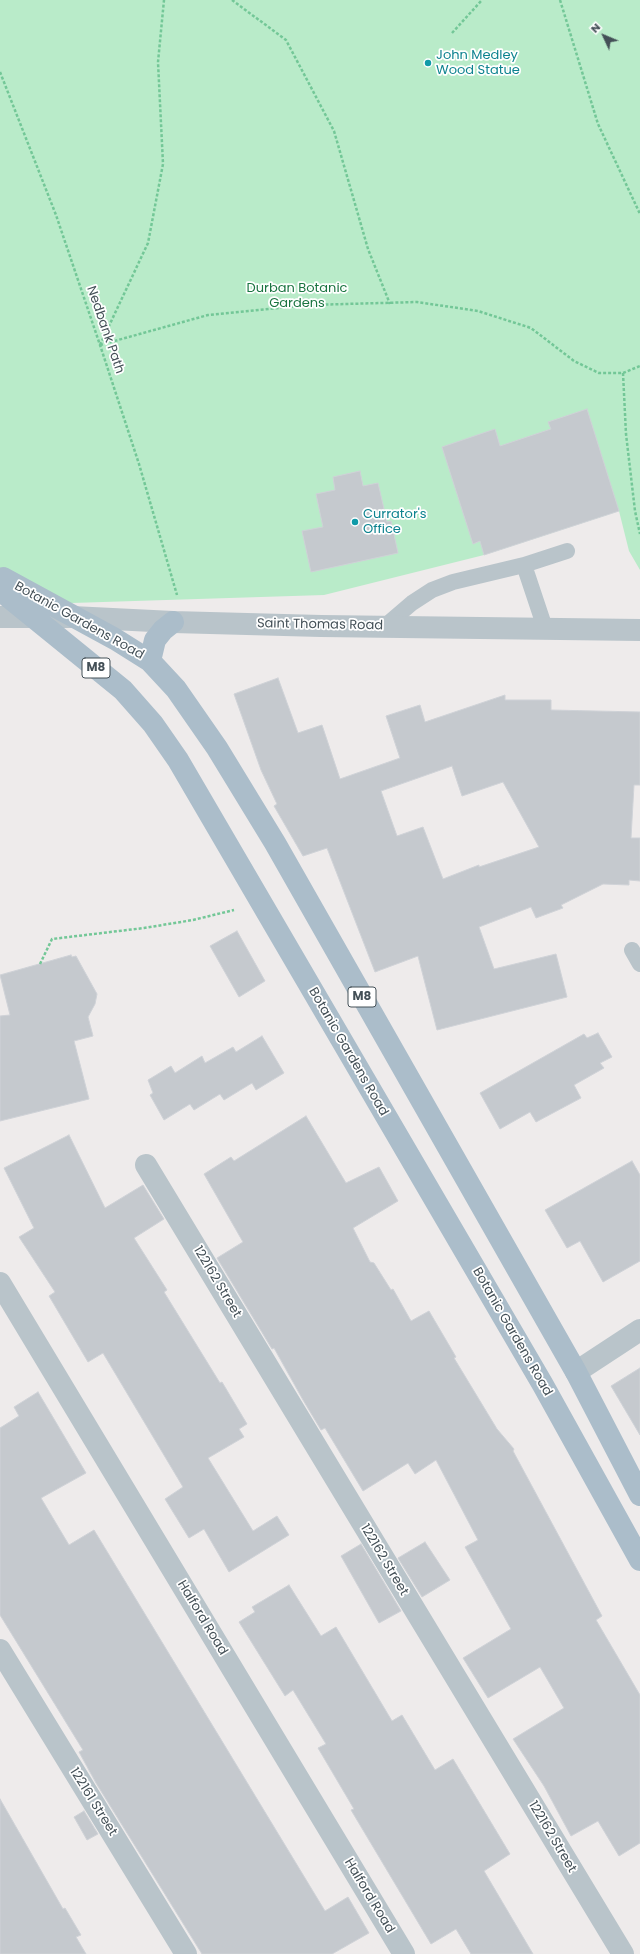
<!DOCTYPE html>
<style>
body{margin:0}
#map{position:relative;width:640px;height:1954px;overflow:hidden;background:#eeebeb;font-family:Poppins,sans-serif}
canvas{display:block}
.north{position:absolute;left:584px;top:16px;width:40px;height:40px;-webkit-text-stroke:3px #fff;paint-order:stroke;rotate:314deg;font-size:11px;font-weight:700;line-height:16px;text-align:center;color:#445057}
.north::after{content:'';display:block;margin:auto;width:14px;height:18px;background:#445057;clip-path:polygon(50% 0,100% 100%,50% 72%,0 100%)}
</style>
<div id="map">
<canvas width="640" height="1954"></canvas>
<div class="north">N</div>
</div>
<script>
const context = document.querySelector('canvas').getContext('2d');
context.lineJoin = 'round';
function paint(path, color) {
  context.fillStyle = color;
  context.fill(path, 'evenodd');
}
function toPath(rows) {
  const path = new Path2D();
  for (const r of rows) {
    path.moveTo(r[0], r[1]);
    for (let i = 2; i < r.length; i += 2) path.lineTo(r[i], r[i + 1]);
  }
  return path;
}
function strokePath(path, color, width, dash) {
  context.strokeStyle = color;
  context.lineWidth = width;
  context.lineCap = dash ? 'butt' : 'round';
  context.setLineDash(dash || []);
  context.stroke(path);
}
function write(font, color, halo, rows, align = 'center') {
  context.font = font + ' Poppins,sans-serif';
  context.lineWidth = 3.5;
  context.setLineDash([]);
  context.textBaseline = 'middle';
  context.strokeStyle = halo;
  context.fillStyle = color;
  for (const [text, x, y, turn = 0] of rows) {
    context.save();
    context.translate(x, y);
    context.rotate((+turn || 0) * Math.PI / 180);
    context.textAlign = isNaN(turn) ? turn : align;
    if (halo) context.strokeText(text, 0, 0);
    context.fillText(text, 0, 0);
    context.restore();
  }
}
const green = toPath([
 [0,0,640,0,640,570,629,551,619,511,484,555,324,595,40,604,0,572]
]);
const building = toPath([
 [587,409,619,511,484,555,480,541,473,544,442,447,495,429,500,446,551,429,548,422,587,409],
 [360,471,363,486,378,483,387,522,391,521,398,553,311,572,302,531,323,527,316,494,335,490,333,477,360,471],
 [278,678,298,733,322,725,340,779,400,758,386,716,420,705,425,722,505,695,505,700,551,700,551,710,640,712,640,785,634,785,631,838,640,838,640,881,629,880,629,885,603,884,561,905,563,908,536,918,531,907,479,927,494,969,556,954,567,997,437,1030,418,956,375,972,327,848,303,856,274,806,277,804,261,770,234,694,278,678],
 [452,766,462,796,503,782,539,847,479,867,479,865,443,879,423,827,397,836,381,791,452,766],
 [237,931,265,981,239,997,210,946,237,931],
 [71,955,72,957,76,956,97,994,95,1004,88,1017,93,1036,74,1041,89,1099,0,1121,0,1016,10,1015,0,975,71,955],
 [598,1033,612,1057,600,1063,604,1068,574,1085,581,1098,536,1122,530,1112,500,1129,480,1093,584,1034,587,1038,598,1033],
 [262,1036,284,1073,256,1090,252,1083,224,1100,220,1094,194,1110,190,1104,164,1120,150,1095,153,1093,148,1080,171,1066,175,1073,202,1056,205,1063,233,1047,236,1052,262,1036],
 [306,1116,346,1183,379,1167,398,1201,353,1228,370,1262,374,1263,391,1290,393,1289,411,1321,429,1311,456,1357,454,1358,497,1429,514,1449,513,1451,602,1616,596,1620,640,1695,640,1843,619,1856,598,1821,571,1836,544,1786,513,1739,564,1708,540,1667,488,1698,463,1658,511,1629,465,1547,478,1540,436,1460,415,1474,408,1463,363,1491,325,1428,321,1430,303,1400,274,1348,272,1349,217,1258,243,1242,204,1174,231,1157,234,1161,306,1116],
 [69,1135,105,1208,143,1185,164,1219,134,1238,167,1290,164,1292,220,1383,222,1382,247,1424,239,1429,244,1437,208,1458,253,1531,277,1516,289,1535,229,1572,204,1529,189,1538,165,1499,183,1487,103,1353,88,1362,49,1296,55,1292,19,1237,34,1228,4,1168,69,1135],
 [632,1161,640,1175,640,1261,603,1282,580,1241,567,1248,545,1210,632,1161],
 [640,1368,640,1435,611,1386,640,1368],
 [38,1392,86,1473,41,1498,69,1545,94,1530,325,1911,348,1897,369,1933,332,1954,202,1954,96,1783,79,1752,83,1750,0,1615,0,1428,19,1416,14,1407,38,1392],
 [425,1542,450,1580,422,1597,398,1558,425,1542],
 [361,1544,401,1611,379,1623,341,1556,361,1544],
 [289,1585,321,1636,336,1627,392,1721,402,1715,435,1770,453,1759,510,1854,484,1871,533,1954,471,1954,456,1929,431,1944,351,1810,354,1809,318,1748,326,1744,293,1690,285,1696,239,1622,255,1612,252,1607,289,1585],
 [0,1799,63,1909,65,1908,81,1935,76,1937,86,1954,0,1954,0,1799],
 [84,1811,98,1834,87,1840,74,1817,84,1811]
]);
const path = toPath([
 [232,0,286,40,334,131,368,249,390,304],
 [560,0,598,124,640,214],
 [452,33,482,0],
 [0,72,56,215,100,345,139,464,177,595],
 [100,345,208,315,309,305,417,302,478,311,531,328,574,361,599,373,623,373,640,366],
 [100,345,148,243,163,164,158,62,164,0],
 [623,373,626,434,635,511,640,534],
 [40,964,52,939,144,928,193,920,234,910]
]);
const service = toPath([
 [384,627,412,603,432,590,453,582,524,565],
 [545,628,524,565,567,551],
 [632,950,640,964]
]);
const minor = toPath([
 [0,617,72,617,173,622,321,626,640,630],
 [146,1165,623,1954],
 [0,1283,404,1954],
 [576,1372,640,1330],
 [0,1650,186,1954]
]);
const primary = toPath([
 [3,578,115,639,150,661,176,689,217,748,275,843,576,1372,640,1495],
 [0,590,123,690,153,724,178,760,543,1385,640,1560],
 [150,661,155,640,163,630,173,622]
]);
const markers = [
 [428,63,4,"#0f9aa8"],
 [355,522,4,"#0f9aa8"]
];
const shields = [
 [96,668,28],
 [362,997,28]
];
const shieldNames = [
 ["M8",96,668],
 ["M8",362,997]
];
const cultureNames = [
 ["John Medley",436,56],
 ["Wood Statue",436,71],
 ["Currator's",363,515],
 ["Office",363,530]
];
const parkNames = [
 ["Durban Botanic",297,289],
 ["Gardens",297,304]
];
const streetNames = [
 ["Nedbank Path",105,330,71],
 ["Botanic Gardens Road",79,621,29],
 ["Saint Thomas Road",320,625,1],
 ["Botanic Gardens Road",348,1052,60],
 ["122162 Street",217,1282,59],
 ["Botanic Gardens Road",512,1332,60],
 ["122162 Street",384,1560,59],
 ["Halford Road",202,1618,59],
 ["122161 Street",93,1802,58],
 ["122162 Street",552,1837,59],
 ["Halford Road",369,1896,59]
];
paint(green, '#b9ebc9');
paint(building, '#c5c9ce');
strokePath(building, '#cfd2d7', 1);
strokePath(path, '#73c797', 2.5, [3, 2]);
strokePath(service, '#b9c4ca', 16);
strokePath(minor, '#b9c4ca', 22);
strokePath(primary, '#abbdca', 22);
for (const [x, y, r, color] of markers) {
  const dot = new Path2D();
  dot.arc(x, y, r, 0, 2 * Math.PI);
  context.fillStyle = color;
  context.fill(dot);
  strokePath(dot, '#fff', 1.5);
}
for (const [x, y, w] of shields) {
  const box = new Path2D();
  box.roundRect(x - w / 2, y - 10, w, 20, 3);
  context.fillStyle = '#fff';
  context.fill(box);
  strokePath(box, '#445057', 1);
}
write('bold 12px', '#445057', null, shieldNames);
write('13px', '#0d838f', '#fff', cultureNames, 'left');
write('13px', '#1a7440', '#fff', parkNames);
write('13px', '#445057', '#fff', streetNames);
</script>
